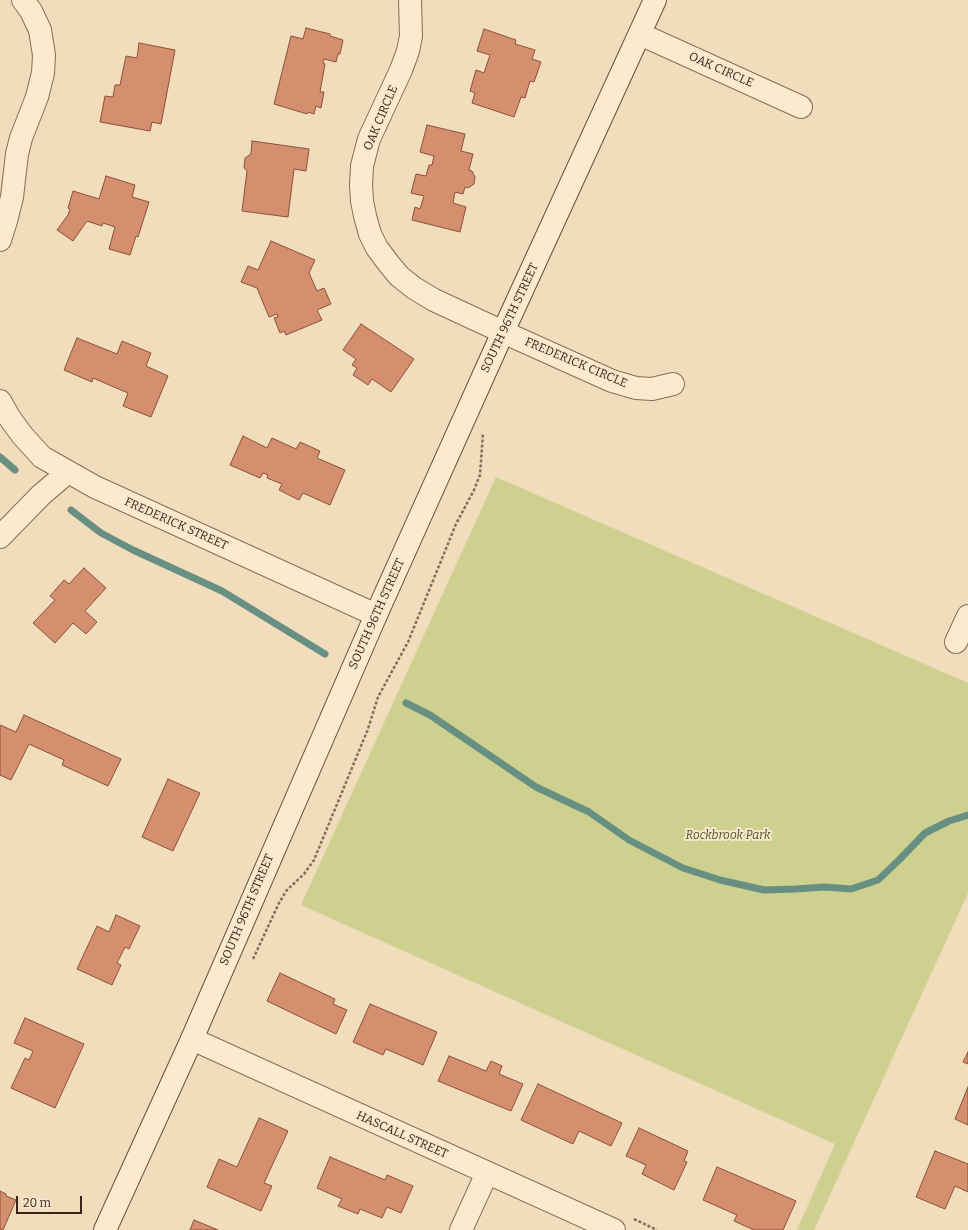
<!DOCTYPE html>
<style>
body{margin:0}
#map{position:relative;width:968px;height:1230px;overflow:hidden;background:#f1dcbc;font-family:Bitter,serif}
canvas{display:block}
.scale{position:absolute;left:16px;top:1196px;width:66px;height:18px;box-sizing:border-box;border:2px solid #38261a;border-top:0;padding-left:5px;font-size:12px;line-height:14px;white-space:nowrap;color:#38261a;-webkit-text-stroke:3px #f8e7cc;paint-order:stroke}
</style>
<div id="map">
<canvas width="968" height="1230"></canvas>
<div class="scale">20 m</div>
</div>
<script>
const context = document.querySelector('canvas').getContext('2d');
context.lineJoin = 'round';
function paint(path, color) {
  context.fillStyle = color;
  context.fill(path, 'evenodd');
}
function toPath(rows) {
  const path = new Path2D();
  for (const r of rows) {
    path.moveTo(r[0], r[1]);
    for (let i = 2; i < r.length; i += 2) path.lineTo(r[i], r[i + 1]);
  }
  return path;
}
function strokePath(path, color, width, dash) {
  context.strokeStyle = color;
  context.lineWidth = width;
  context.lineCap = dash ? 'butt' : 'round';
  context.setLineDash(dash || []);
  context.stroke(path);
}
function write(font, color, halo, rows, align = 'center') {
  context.font = font + ' Bitter,serif';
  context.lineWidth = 4;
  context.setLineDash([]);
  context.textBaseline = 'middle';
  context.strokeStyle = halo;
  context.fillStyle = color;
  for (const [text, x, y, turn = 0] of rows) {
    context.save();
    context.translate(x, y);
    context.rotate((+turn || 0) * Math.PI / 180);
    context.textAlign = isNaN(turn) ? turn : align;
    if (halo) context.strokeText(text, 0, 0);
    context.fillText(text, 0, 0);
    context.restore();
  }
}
const green = toPath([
 [496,477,968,683,968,893,814,1230,797,1230,835,1144,301,905]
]);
const stream = toPath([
 [0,457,15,470],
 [71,510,101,533,133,550,222,591,325,654],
 [406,703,430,715,536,787,589,812,629,840,683,868,720,880,764,890,796,889,825,887,851,889,878,880,900,859,925,833,949,821,968,815]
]);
const building = toPath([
 [306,28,330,34,330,36,343,40,340,54,338,54,336,62,324,59,323,63,325,64,320,92,324,92,321,108,316,106,314,114,308,112,307,114,274,104,291,36,303,39,306,28],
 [484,29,516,40,515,44,535,50,532,59,541,62,534,82,530,81,525,98,521,97,514,117,472,103,475,93,470,91,476,70,484,73,490,55,477,51,484,29],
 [139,43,175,50,161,124,152,122,150,131,100,122,105,96,113,97,115,85,120,85,126,56,137,58,139,43],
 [427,125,465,134,461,151,473,154,469,170,472,171,475,177,474,184,468,188,465,187,463,194,455,192,453,203,466,207,460,232,412,220,415,207,420,209,424,196,411,193,416,174,426,176,429,165,432,165,434,156,420,152,427,125],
 [252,141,309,149,306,171,294,169,288,217,242,211,247,171,244,168,245,158,251,154,252,141],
 [106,176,135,185,132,197,149,202,138,237,136,236,130,255,109,249,115,227,103,223,102,226,87,221,73,241,57,230,68,215,70,209,68,208,73,191,99,199,106,176],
 [271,241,315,260,309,273,317,291,324,288,331,304,317,310,322,320,286,335,284,331,280,333,274,318,278,317,277,314,269,317,257,288,241,282,248,266,258,270,271,241],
 [361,324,414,359,391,392,372,379,368,385,353,375,357,368,352,365,356,359,343,350,361,324],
 [77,338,117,354,122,341,151,353,146,366,168,376,151,417,123,406,128,393,93,378,92,382,64,370,77,338],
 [243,436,267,448,272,438,296,449,300,442,320,451,317,458,345,470,330,505,303,493,299,500,279,490,282,484,267,478,268,475,263,473,260,478,230,465,243,436],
 [84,568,106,588,85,611,97,622,86,634,73,623,55,643,33,623,55,600,50,596,64,580,69,584,84,568],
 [24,715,121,759,108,786,62,765,64,760,29,744,11,780,0,775,0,725,16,732,24,715],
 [168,779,200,793,173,851,142,837,168,779],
 [116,915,140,926,129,949,125,947,117,963,121,965,112,985,77,969,97,926,109,932,116,915],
 [280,973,335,999,333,1004,347,1010,336,1034,267,1001,280,973],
 [370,1004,437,1032,423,1065,386,1049,383,1055,353,1042,370,1004],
 [25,1018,84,1044,55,1108,11,1088,25,1058,29,1060,33,1051,14,1043,25,1018],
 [968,1052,968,1064,963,1062,968,1052],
 [449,1056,486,1071,491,1061,502,1066,499,1074,523,1084,511,1111,438,1081,449,1056],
 [538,1084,622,1123,611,1146,579,1131,573,1144,521,1120,538,1084],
 [968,1087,968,1125,955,1119,968,1087],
 [259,1118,288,1131,264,1183,272,1186,261,1211,207,1187,219,1159,237,1167,259,1118],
 [639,1128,688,1151,684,1161,687,1162,674,1190,642,1174,646,1165,626,1156,639,1128],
 [935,1151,968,1164,968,1192,955,1186,945,1209,916,1197,935,1151],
 [330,1157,385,1180,387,1175,413,1186,401,1213,387,1207,382,1218,360,1209,358,1214,338,1206,342,1199,317,1188,330,1157],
 [717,1167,796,1201,783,1230,754,1230,734,1221,737,1215,703,1200,717,1167],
 [0,1191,6,1194,6,1196,16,1200,3,1230,0,1230,0,1191],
 [194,1220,218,1230,190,1230,194,1220]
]);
const path = toPath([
 [253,959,279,903,287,890,304,874,314,860,368,729,378,697,408,642,456,524,474,490,480,475,483,433],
 [634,1219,657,1230]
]);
const street = toPath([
 [410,0,411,36,408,51,401,70,369,139,362,166,361,185,362,201,365,216,370,234,377,248,389,264,399,276,414,288,434,300,503,332,612,381,636,388,652,389,673,384],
 [640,34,801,107],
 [0,240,6,221,12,197,17,154,21,138,37,97,43,73,44,55,40,30,31,11,23,0],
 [0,401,9,417,22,435,42,457,95,487,376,615],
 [0,537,41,495,68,472],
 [956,642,968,616],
 [192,1039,614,1230],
 [461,1230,487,1173]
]);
const secondary = toPath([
 [105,1230,192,1039,376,615,503,332,655,0]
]);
const streetNames = [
 ["OAK CIRCLE",721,70,24],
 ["OAK CIRCLE",381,118,-67],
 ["SOUTH 96TH STREET",510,318,-65],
 ["FREDERICK CIRCLE",576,363,23],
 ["FREDERICK STREET",176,524,24],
 ["SOUTH 96TH STREET",377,614,-66],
 ["SOUTH 96TH STREET",247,910,-67],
 ["HASCALL STREET",402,1135,24]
];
const parkNames = [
 ["Rockbrook Park",728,836]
];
paint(green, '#ced08f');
strokePath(stream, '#679082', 7);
paint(building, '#d38f6e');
strokePath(building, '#8b5138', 1);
strokePath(street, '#8a6c54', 24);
strokePath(secondary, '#6b4d38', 24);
strokePath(path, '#8a6c54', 2.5, [3, 2]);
strokePath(street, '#fceacf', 22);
strokePath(secondary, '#fceacf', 22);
write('12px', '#38261a', '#f8e7cc', streetNames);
write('italic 12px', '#4d561f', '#f8e7cc', parkNames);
</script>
